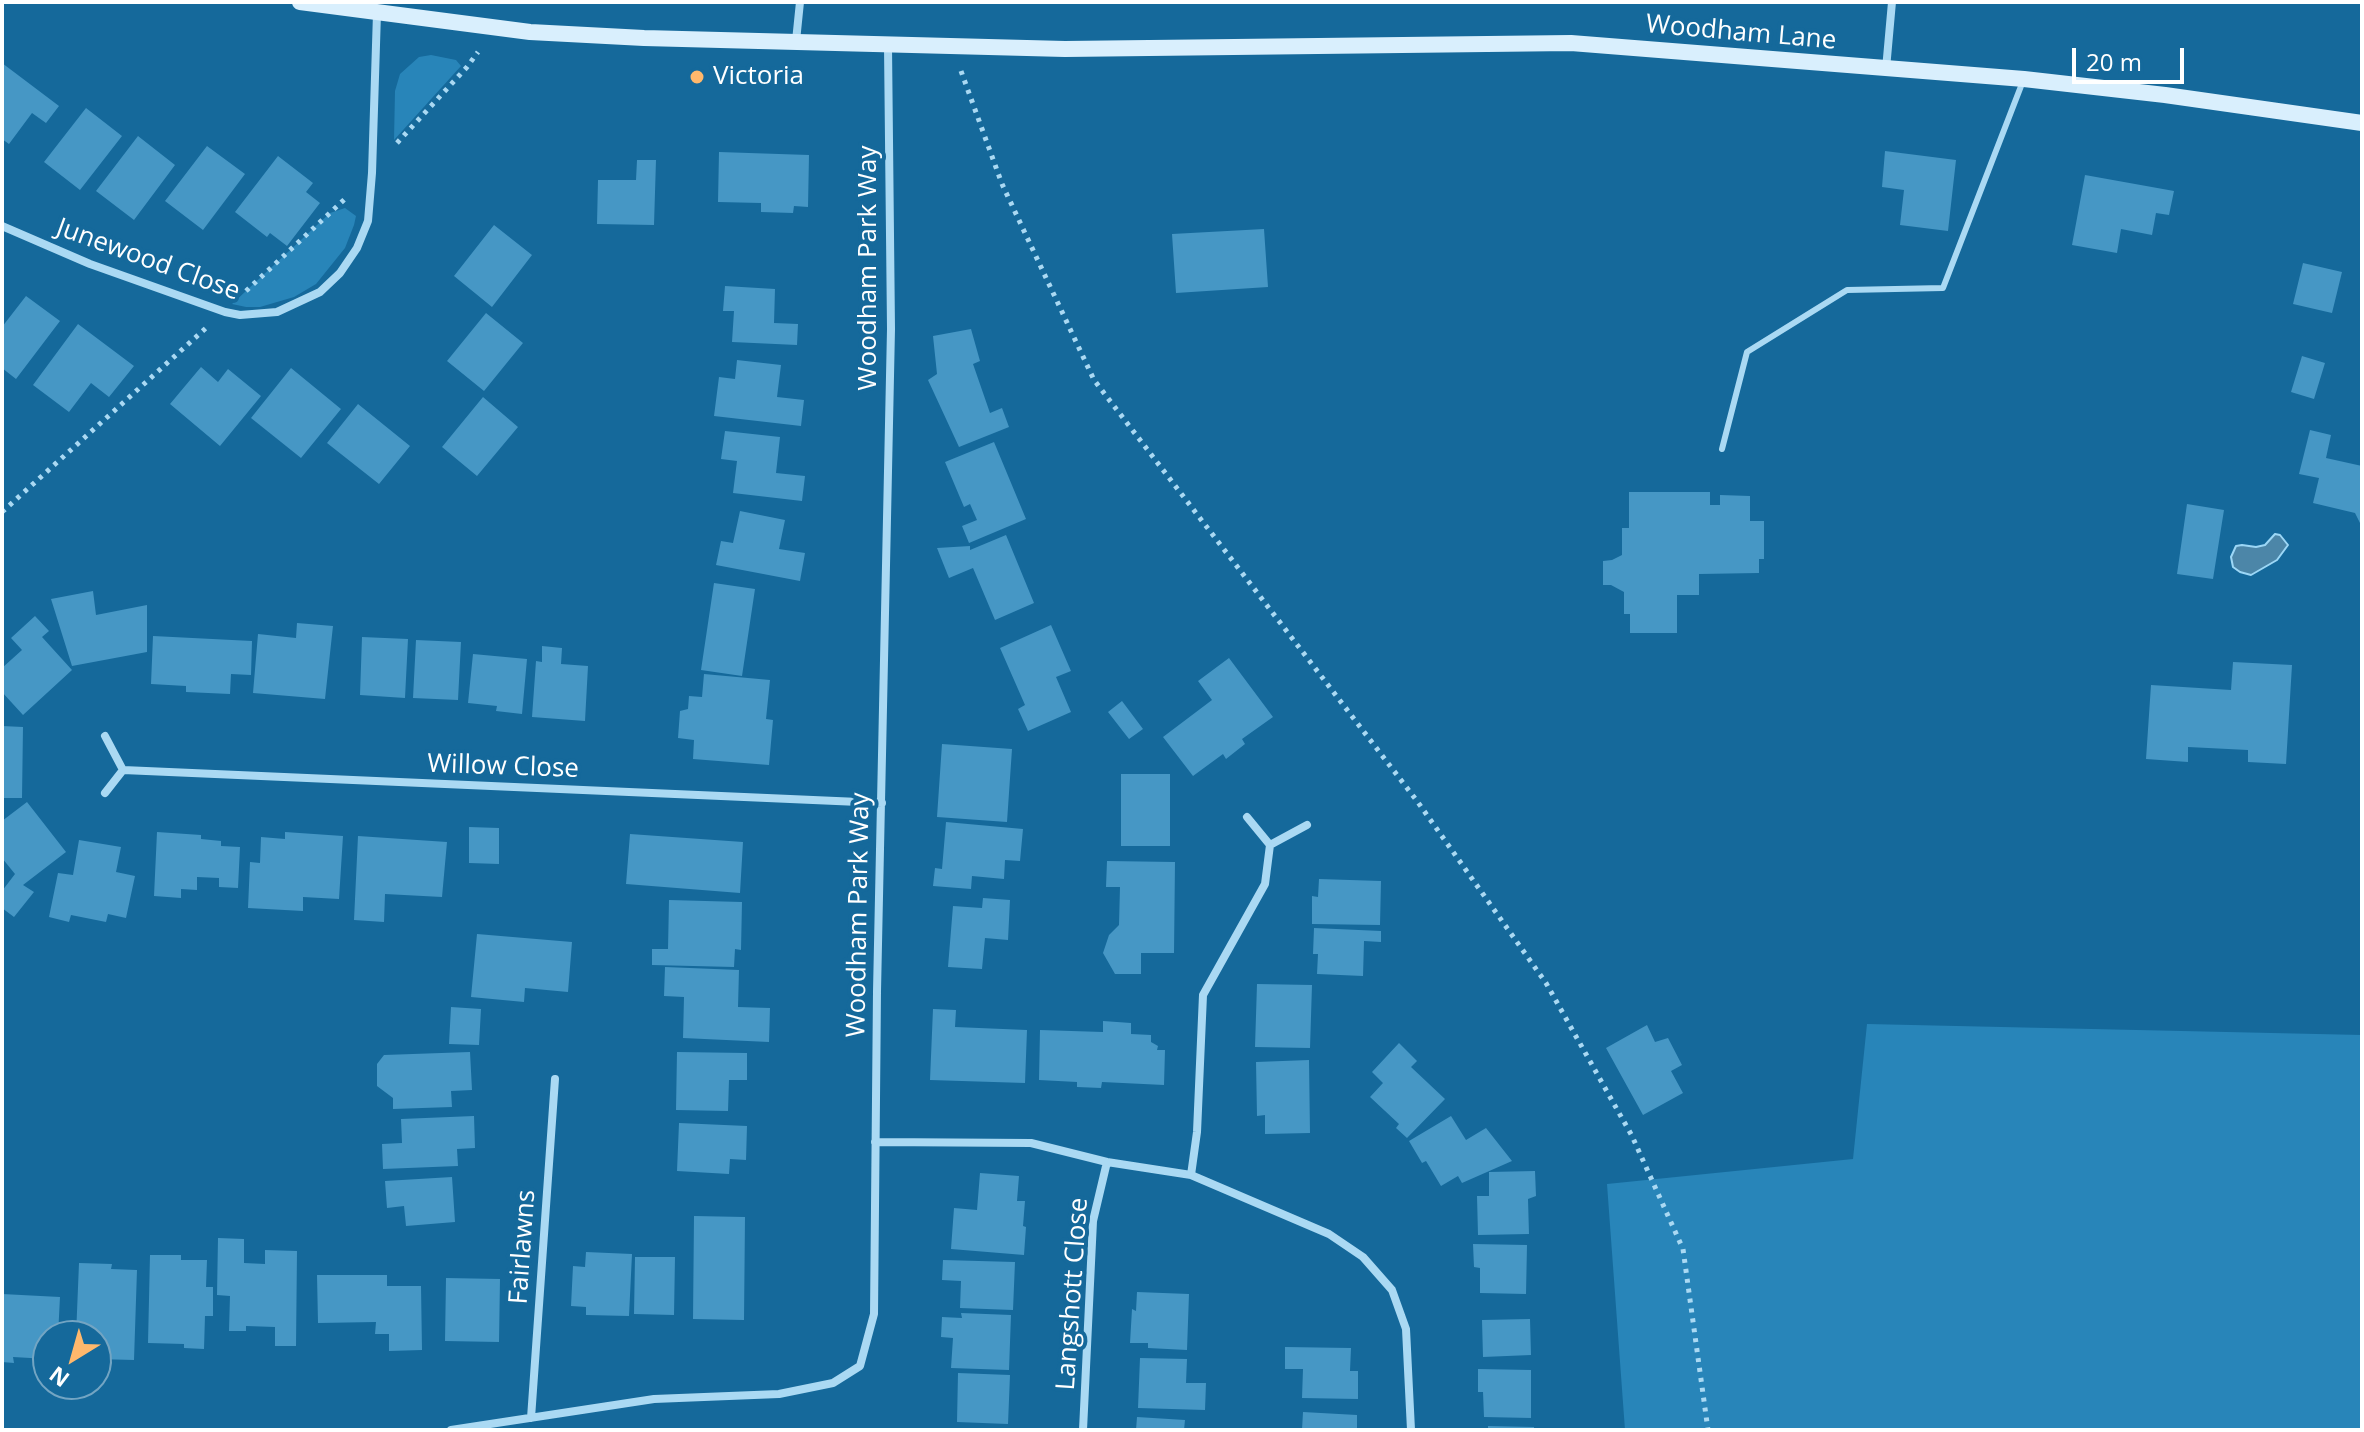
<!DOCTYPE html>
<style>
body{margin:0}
#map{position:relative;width:2364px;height:1432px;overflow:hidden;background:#15699b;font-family:"Open Sans",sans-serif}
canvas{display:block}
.frame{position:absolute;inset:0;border:4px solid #fff;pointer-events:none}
.north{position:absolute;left:32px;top:1320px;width:80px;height:80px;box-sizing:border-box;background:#15699b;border:2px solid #73a5c3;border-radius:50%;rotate:217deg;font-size:22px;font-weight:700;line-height:32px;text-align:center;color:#fff}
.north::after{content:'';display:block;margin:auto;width:28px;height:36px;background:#ffb86c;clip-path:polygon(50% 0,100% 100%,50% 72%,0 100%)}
.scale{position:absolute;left:2072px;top:48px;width:112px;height:36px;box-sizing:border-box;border:4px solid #fff;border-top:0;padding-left:10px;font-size:24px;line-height:28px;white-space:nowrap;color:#fff;-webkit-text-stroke:6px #15699b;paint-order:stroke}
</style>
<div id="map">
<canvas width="2364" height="1432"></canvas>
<div class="frame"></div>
<div class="north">N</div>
<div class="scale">20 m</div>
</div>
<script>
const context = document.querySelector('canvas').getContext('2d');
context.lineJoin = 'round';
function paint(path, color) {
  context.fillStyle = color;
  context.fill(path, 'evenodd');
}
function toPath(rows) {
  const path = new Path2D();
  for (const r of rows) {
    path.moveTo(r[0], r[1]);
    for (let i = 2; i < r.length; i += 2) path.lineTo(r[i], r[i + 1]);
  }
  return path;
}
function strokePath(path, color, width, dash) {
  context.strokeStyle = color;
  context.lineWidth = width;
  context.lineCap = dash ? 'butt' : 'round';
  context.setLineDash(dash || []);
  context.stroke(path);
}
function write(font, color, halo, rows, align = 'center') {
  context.font = font + ' "Open Sans",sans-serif';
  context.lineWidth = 8;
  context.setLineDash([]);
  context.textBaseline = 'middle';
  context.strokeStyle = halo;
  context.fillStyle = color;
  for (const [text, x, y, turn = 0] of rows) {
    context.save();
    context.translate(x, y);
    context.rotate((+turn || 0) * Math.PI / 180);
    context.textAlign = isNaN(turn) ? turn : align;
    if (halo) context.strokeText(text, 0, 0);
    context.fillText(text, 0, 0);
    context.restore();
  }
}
const green = toPath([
 [431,55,456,60,461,66,394,140,395,91,400,74,419,57],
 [345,208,356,216,354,225,345,248,316,284,294,297,260,307,246,307,232,304,330,213],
 [1867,1024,2362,1035,2362,1430,1625,1430,1607,1184,1853,1159]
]);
const water = toPath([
 [2275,534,2280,535,2288,545,2277,560,2251,575,2240,572,2233,567,2231,557,2236,546,2242,545,2256,547,2265,545,2275,534]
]);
const building = toPath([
 [2,63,59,106,46,123,32,113,9,144,2,139],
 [86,108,122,136,80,190,44,162],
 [138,136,175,165,134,220,96,191],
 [207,146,245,174,203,230,165,201],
 [1885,151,1956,160,1948,231,1900,225,1904,190,1882,187],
 [719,152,809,155,808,207,794,206,793,213,761,212,761,203,718,202],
 [278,156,313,183,306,192,320,203,287,246,270,233,267,237,235,212],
 [637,160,656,160,654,225,597,224,598,180,636,180],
 [2085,175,2174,191,2169,215,2156,213,2152,235,2121,229,2117,253,2072,245],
 [494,225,532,255,492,307,454,276],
 [1264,229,1268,287,1176,293,1172,234],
 [2303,263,2342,272,2332,313,2293,304],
 [725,286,775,289,774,323,798,324,797,345,732,342,734,311,723,311],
 [26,296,60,321,16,379,2,368,2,327],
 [486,313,523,343,484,391,447,361],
 [78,324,134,366,109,397,91,383,69,412,33,385],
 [971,329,980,361,973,364,990,413,1002,408,1009,427,959,447,928,380,937,374,933,336],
 [2302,356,2325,363,2314,399,2291,392],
 [737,360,781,365,777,397,804,400,801,426,714,416,719,377,735,379],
 [201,367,218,382,228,369,261,396,220,446,170,404],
 [291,368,341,409,301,458,251,418],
 [483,397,518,427,477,476,442,447],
 [358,404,410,446,379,484,327,443],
 [2310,430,2331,435,2326,458,2362,466,2362,527,2355,513,2313,503,2319,478,2299,474],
 [725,431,780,437,776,473,805,476,802,501,733,493,737,461,721,459],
 [994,442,1026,519,969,543,962,526,977,520,970,504,964,507,945,462],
 [1629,492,1710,492,1710,505,1720,505,1720,495,1750,496,1750,521,1764,521,1764,559,1759,559,1759,573,1699,574,1699,595,1677,595,1677,633,1630,633,1630,614,1624,614,1624,592,1611,585,1603,585,1603,561,1612,560,1622,555,1622,528,1629,528],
 [2187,504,2224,510,2213,579,2177,574],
 [740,511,785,520,779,549,805,553,800,581,716,565,721,541,733,543],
 [1006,535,1034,603,995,620,973,568,949,578,937,548,970,546,970,550],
 [714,583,755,589,742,676,701,670],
 [93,591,96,615,147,605,147,652,72,666,51,599],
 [35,616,49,631,42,637,72,670,23,715,2,692,2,668,22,650,11,638],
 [297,623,333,626,325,699,253,693,258,634,296,638],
 [1051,625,1071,671,1056,677,1071,712,1028,731,1018,709,1025,705,1000,648],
 [153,636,252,641,251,675,231,674,230,694,186,692,186,686,151,684],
 [362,637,408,639,405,698,360,695],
 [416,640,461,642,458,700,413,698],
 [542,646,562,648,561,664,588,666,585,721,532,717,536,661,542,662],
 [473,654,527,659,522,714,496,711,497,706,468,703],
 [1229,658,1273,717,1242,739,1245,744,1226,759,1223,754,1193,776,1163,737,1212,700,1198,681],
 [2233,662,2292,665,2286,764,2248,762,2248,750,2188,747,2188,762,2146,759,2151,685,2231,690],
 [704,674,770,680,766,719,773,720,769,765,693,759,694,740,678,738,680,711,688,709,689,696,702,697],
 [1122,701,1143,729,1129,739,1108,712],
 [2,726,23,727,22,798,2,798],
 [942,744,1012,749,1007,822,937,817],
 [1121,774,1170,774,1170,846,1121,846],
 [27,802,66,852,23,885,34,892,14,917,2,908,2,891,15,874,2,858,2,821],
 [946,822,1023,829,1020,861,1005,860,1004,879,972,876,971,889,933,886,935,868,942,869],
 [469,827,499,828,499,864,469,863],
 [157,832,201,835,201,839,221,841,221,846,240,847,238,888,219,887,219,878,197,877,197,890,181,889,181,898,154,896],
 [285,832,343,836,339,899,303,897,303,911,248,908,250,862,260,863,261,837,285,839],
 [630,834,743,842,740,893,626,884],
 [358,836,447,842,442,897,385,894,384,922,354,920],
 [79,840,121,847,116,872,135,876,126,918,108,914,106,922,71,915,69,922,49,917,58,873,73,875],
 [1107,861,1175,862,1174,953,1141,953,1141,974,1115,974,1103,953,1109,935,1119,925,1120,887,1106,887],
 [1319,879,1381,881,1380,925,1312,924,1312,896,1318,897],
 [983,898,1010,900,1008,940,985,938,982,969,948,967,953,906,982,908],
 [669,900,742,902,741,950,735,949,734,967,652,965,652,949,668,949],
 [1314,928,1381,931,1381,942,1364,941,1363,976,1317,974,1318,954,1313,954],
 [477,934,572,942,568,992,525,988,524,1002,471,997],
 [665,967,739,970,738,1007,770,1008,769,1042,683,1038,684,997,664,996],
 [1257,984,1312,985,1310,1048,1255,1047],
 [451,1007,481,1009,479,1045,449,1044],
 [933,1009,956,1010,955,1027,1027,1030,1025,1083,930,1080],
 [1103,1021,1131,1023,1131,1034,1151,1035,1151,1042,1158,1046,1157,1050,1165,1050,1164,1085,1102,1082,1101,1088,1077,1087,1077,1082,1039,1080,1040,1030,1103,1032],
 [1647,1025,1655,1042,1668,1038,1682,1065,1671,1071,1683,1093,1643,1115,1606,1048],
 [1399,1043,1417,1061,1411,1067,1445,1099,1407,1138,1396,1128,1399,1124,1370,1097,1383,1083,1372,1072],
 [470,1052,472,1090,451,1091,452,1107,393,1109,393,1098,377,1086,377,1064,384,1055],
 [677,1052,747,1053,747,1080,729,1080,728,1111,676,1110],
 [1309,1060,1310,1133,1265,1134,1265,1115,1257,1116,1256,1062],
 [474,1116,475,1148,457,1149,458,1166,383,1169,382,1144,402,1143,401,1119],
 [1451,1116,1466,1140,1486,1128,1512,1161,1462,1183,1458,1176,1441,1186,1426,1161,1422,1163,1409,1141],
 [679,1123,747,1126,746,1160,730,1159,729,1174,677,1171],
 [1535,1171,1536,1196,1528,1199,1529,1234,1478,1235,1477,1196,1489,1196,1489,1172],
 [980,1173,1019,1176,1017,1201,1025,1201,1023,1226,1026,1227,1024,1255,951,1249,954,1208,977,1210],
 [452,1177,455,1222,406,1226,404,1206,387,1208,385,1181],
 [694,1216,745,1217,744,1320,693,1319],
 [218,1238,244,1239,244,1263,265,1264,265,1250,297,1251,296,1346,275,1346,275,1327,246,1326,246,1331,229,1331,230,1296,217,1295],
 [1473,1244,1527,1245,1526,1294,1480,1293,1480,1268,1474,1267],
 [586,1252,632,1254,629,1316,586,1315,586,1307,571,1306,573,1266,585,1267],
 [150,1255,181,1255,181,1260,207,1260,206,1287,213,1287,213,1316,205,1316,204,1349,184,1348,184,1344,148,1343],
 [635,1257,675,1257,674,1315,634,1314],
 [943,1260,1015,1262,1013,1310,960,1308,961,1281,942,1280],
 [79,1263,112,1264,111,1269,137,1270,134,1360,96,1359,96,1336,76,1336],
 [317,1275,387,1275,387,1286,421,1286,422,1350,389,1351,389,1334,375,1334,376,1322,318,1323],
 [446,1278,500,1279,499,1342,445,1341],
 [1137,1292,1189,1294,1187,1350,1148,1348,1148,1343,1130,1343,1132,1309,1136,1311],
 [2,1294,60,1297,58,1336,48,1336,48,1359,13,1357,14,1363,2,1362],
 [961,1313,1011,1315,1009,1370,951,1368,953,1338,941,1337,942,1317,962,1318],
 [1530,1319,1531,1355,1483,1357,1482,1320],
 [1285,1347,1351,1348,1350,1371,1358,1371,1358,1399,1302,1398,1303,1369,1285,1369],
 [1140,1358,1187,1359,1186,1383,1206,1383,1205,1410,1138,1408],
 [1478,1369,1531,1370,1531,1418,1484,1417,1483,1392,1478,1392],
 [958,1373,1010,1375,1008,1424,957,1422],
 [1303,1412,1357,1415,1357,1430,1302,1430],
 [1137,1417,1185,1420,1184,1430,1136,1430],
 [1488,1426,1534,1427,1534,1430,1488,1430]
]);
const path = toPath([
 [961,71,1002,184,1094,380,1417,801,1546,983,1632,1136,1683,1249,1708,1430],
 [397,143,467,67,478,52],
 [246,291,347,197],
 [2,512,206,328]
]);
const service = toPath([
 [1722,449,1747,352,1847,290,1943,288,2023,81]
]);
const minor = toPath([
 [796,41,800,2],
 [1886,69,1892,2],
 [2,226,90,264,225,312,240,315,277,312,320,292,340,273,357,248,368,221,372,173,377,13],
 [105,736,123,770,105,793],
 [123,770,882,803],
 [1247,817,1270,845,1307,825],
 [875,1142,1031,1143,1107,1162,1191,1175,1329,1234,1363,1257,1392,1290,1406,1329,1411,1430],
 [1191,1175,1197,1132,1203,995,1265,884,1270,845],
 [531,1418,555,1079],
 [451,1430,654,1399,779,1394,833,1383,860,1366,874,1314,877,991,891,329,888,46],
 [1083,1430,1093,1221,1107,1162]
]);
const secondary = toPath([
 [300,2,530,32,644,38,1065,49,1571,43,2024,79,2165,95,2362,123]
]);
const markers = [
 [697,77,8,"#ffb86c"]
];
const streetNames = [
 ["Woodham Lane",1741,33,5],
 ["Junewood Close",148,260,20],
 ["Woodham Park Way",869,268,-90],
 ["Willow Close",503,767,2],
 ["Woodham Park Way",859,915,-89],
 ["Fairlawns",523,1247,-86],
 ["Langshott Close",1073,1294,-86]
];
const poiNames = [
 ["Victoria",713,77]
];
paint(green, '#2885b9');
paint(water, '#4c86a8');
strokePath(water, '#9cd7f6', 2);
paint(building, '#4697c5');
strokePath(path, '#aad9f3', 5, [4, 6]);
strokePath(service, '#aad9f3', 6);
strokePath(minor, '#aad9f3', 8);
strokePath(secondary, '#d9effd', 16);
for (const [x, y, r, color] of markers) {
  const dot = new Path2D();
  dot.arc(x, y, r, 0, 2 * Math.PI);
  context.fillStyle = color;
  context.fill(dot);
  strokePath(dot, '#15699b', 3);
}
write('26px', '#fff', '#15699b', streetNames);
write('26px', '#fff', '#15699b', poiNames, 'left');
</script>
